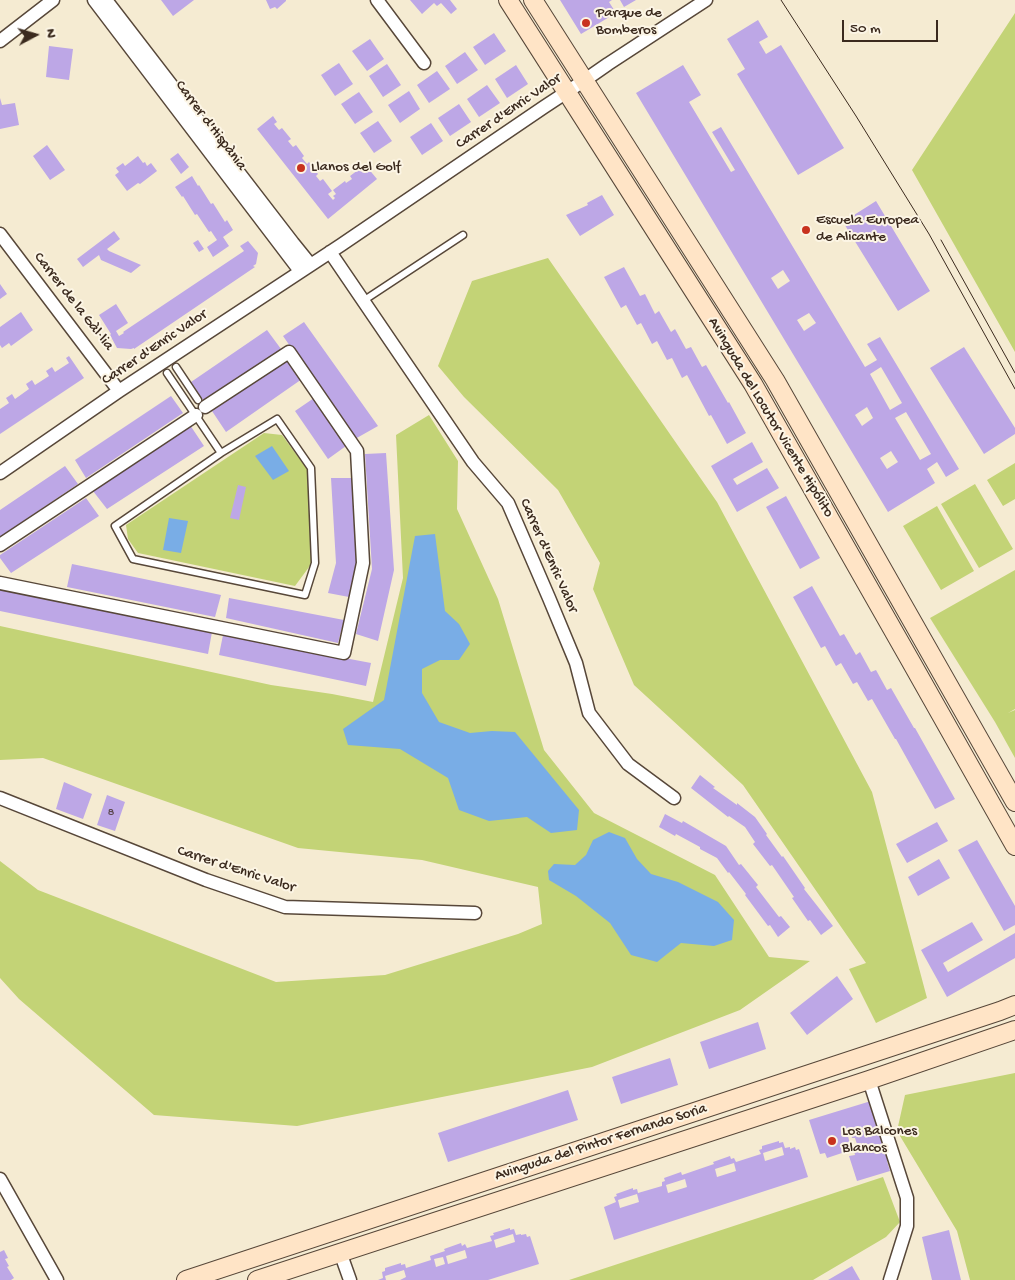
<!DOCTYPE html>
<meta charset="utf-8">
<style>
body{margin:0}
#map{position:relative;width:1015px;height:1280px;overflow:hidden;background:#f5ebd2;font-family:"Gochi Hand",sans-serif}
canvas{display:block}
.north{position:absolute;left:10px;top:10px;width:50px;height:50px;-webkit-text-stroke:4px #fcf5e5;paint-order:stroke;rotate:84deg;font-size:14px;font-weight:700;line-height:20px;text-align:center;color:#3b2a1e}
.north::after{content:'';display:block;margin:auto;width:18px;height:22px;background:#3b2a1e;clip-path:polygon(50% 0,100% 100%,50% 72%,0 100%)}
.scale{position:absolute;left:842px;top:20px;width:96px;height:22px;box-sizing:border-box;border:2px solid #3b2a1e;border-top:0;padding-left:6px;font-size:15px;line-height:18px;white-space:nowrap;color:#3b2a1e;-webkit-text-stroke:4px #fcf5e5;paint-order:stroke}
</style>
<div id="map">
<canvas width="1015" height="1280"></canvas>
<div class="north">N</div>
<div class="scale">50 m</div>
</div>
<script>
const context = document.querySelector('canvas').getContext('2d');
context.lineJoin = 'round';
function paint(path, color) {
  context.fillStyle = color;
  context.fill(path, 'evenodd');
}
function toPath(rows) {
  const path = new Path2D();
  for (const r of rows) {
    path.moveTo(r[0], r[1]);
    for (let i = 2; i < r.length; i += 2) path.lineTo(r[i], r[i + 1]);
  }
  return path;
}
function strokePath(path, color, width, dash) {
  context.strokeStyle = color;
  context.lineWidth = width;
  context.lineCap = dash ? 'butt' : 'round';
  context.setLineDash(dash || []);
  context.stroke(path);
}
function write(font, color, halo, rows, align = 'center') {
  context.font = font + ' "Gochi Hand",sans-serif';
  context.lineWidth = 4;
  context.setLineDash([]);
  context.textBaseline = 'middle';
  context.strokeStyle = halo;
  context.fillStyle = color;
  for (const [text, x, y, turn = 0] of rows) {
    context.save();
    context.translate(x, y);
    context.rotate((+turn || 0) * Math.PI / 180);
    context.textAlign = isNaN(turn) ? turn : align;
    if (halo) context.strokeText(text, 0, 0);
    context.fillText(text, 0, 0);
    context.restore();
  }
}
const green = toPath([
 [1015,13,1015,352,912,170],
 [548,258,717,502,872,792,927,998,876,1023,849,969,866,963,743,785,634,685,593,589,600,563,558,490,464,397,438,366,472,281],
 [429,415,458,461,457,509,498,599,544,750,594,813,715,875,769,957,810,961,740,1010,592,1067,297,1126,154,1115,19,999,0,978,0,861,38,890,276,982,385,975,518,934,542,924,538,887,422,860,298,848,43,758,0,760,0,626,271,685,332,694,373,702,403,578,396,435],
 [264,433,282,435,307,469,312,563,295,586,138,553,128,539,126,525],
 [1015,463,1015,499,1003,506,987,480],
 [975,484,1013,549,979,568,941,504],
 [937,506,974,571,941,590,903,526],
 [1015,570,1015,709,1008,713,1015,710,1015,758,995,722,930,618],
 [1015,1073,1015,1280,970,1280,957,1231,897,1131,905,1095],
 [883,1177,900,1222,886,1237,813,1280,569,1280]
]);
const water = toPath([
 [272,446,289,471,273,480,255,456],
 [169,518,188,521,181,553,163,550],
 [435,534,445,611,459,624,470,644,459,660,440,660,422,669,422,693,439,722,470,733,492,731,515,732,579,810,577,830,551,833,527,817,489,821,459,810,448,778,400,749,348,745,343,729,384,700,415,536],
 [609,832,625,838,637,859,651,874,678,882,718,902,734,920,732,940,714,946,681,943,657,962,631,955,610,923,576,896,549,880,548,871,554,864,575,865,586,855,593,840]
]);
const building = toPath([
 [161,0,194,0,173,16],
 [266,0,286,0,286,1,277,9,275,7,270,9],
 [410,0,450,0,457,9,451,14,441,3,437,6,434,3,422,14],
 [560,0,612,0,609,2,616,13,581,34],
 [620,0,636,0,624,7],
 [758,20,768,37,759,42,766,54,781,45,844,148,798,175,737,74,745,69,727,39],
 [494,33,506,51,485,65,473,47],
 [370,39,384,59,367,71,352,51],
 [49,46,73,49,69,80,46,77],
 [465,52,478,70,457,84,445,66],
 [339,63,353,84,335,96,321,75],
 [387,64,401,85,383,97,369,76],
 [516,65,528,84,507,98,495,79],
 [683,65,701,95,689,102,731,172,735,170,712,132,721,127,865,367,877,360,867,344,880,337,959,469,946,477,937,462,927,469,935,483,888,512,636,93],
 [783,270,790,281,778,289,771,278],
 [809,313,816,323,804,331,797,320],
 [881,367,902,403,890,410,870,374],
 [867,407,873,418,862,426,855,415],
 [906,412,931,454,920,460,895,418],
 [891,451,898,462,887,469,880,458],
 [437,71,450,89,429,103,417,85],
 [487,85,500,103,479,117,467,99],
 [409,91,420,109,400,123,388,105],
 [359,92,373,112,355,124,341,104],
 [0,98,2,105,15,103,19,125,0,129],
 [459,104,471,122,450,136,438,118],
 [273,116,277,122,274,124,279,130,282,128,291,139,288,141,293,147,296,145,304,156,302,158,307,164,309,162,318,174,316,176,320,181,323,179,332,191,328,194,333,200,335,198,333,196,336,194,333,190,345,181,346,183,352,179,350,176,362,167,363,169,367,167,377,179,328,219,257,129],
 [378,121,392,141,374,153,360,133],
 [431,123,443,141,422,155,410,137],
 [47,145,65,170,50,180,33,156],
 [178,153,189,167,181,174,170,159],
 [138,156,143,163,145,162,147,166,151,163,157,171,140,184,138,183,127,191,115,175,119,172,116,168,123,163,125,166],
 [192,176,198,186,199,185,211,204,213,203,225,222,227,220,233,230,223,237,229,246,213,257,207,247,217,240,211,231,209,232,197,214,195,215,183,196,182,197,175,187],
 [602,195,614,215,580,236,566,215,588,205,587,203],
 [876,201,930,291,898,311,843,222],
 [114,231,120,239,107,249,109,251,141,265,131,273,101,260,99,255,83,267,77,259],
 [198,240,204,249,199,252,193,243],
 [248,241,258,253,256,264,253,266,255,267,134,349,134,348,131,349,117,348,110,335,111,334,99,315,116,304,128,323,116,331,119,336,124,333,123,332,244,251,240,246],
 [624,267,640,296,645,294,655,314,659,311,671,332,675,329,686,349,691,347,702,367,706,365,728,403,729,402,746,433,727,444,711,415,709,416,687,375,682,378,672,358,667,360,657,341,652,344,641,323,637,325,626,305,621,308,604,277],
 [0,284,7,294,0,299],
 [21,312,33,330,11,346,9,343,2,348,0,345,0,327],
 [304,322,378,426,355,439,283,336],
 [267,330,281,349,203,400,191,382],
 [964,347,1015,428,1015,434,984,454,930,368],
 [69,356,84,378,0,434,0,409,9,403,6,398,12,394,15,399,29,389,26,384,32,380,35,385,49,376,46,371,52,367,55,372,69,363,66,358],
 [288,359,302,379,226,432,212,411],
 [171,396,183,413,86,478,75,460],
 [314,398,346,446,328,459,295,411],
 [190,425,204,446,107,509,93,491],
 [752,442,763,462,733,479,737,485,767,468,779,488,737,512,711,466],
 [386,453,394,570,378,641,356,634,372,569,365,454],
 [65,466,78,484,0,537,0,510],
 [331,478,353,478,357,559,349,597,328,593,336,563],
 [238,485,246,487,239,520,230,518],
 [786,496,820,558,800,569,766,507],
 [86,498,99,516,11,573,0,558,0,555],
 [72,564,221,595,215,617,67,587],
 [812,586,840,636,844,634,856,655,860,652,871,672,876,670,887,690,891,688,914,728,915,728,955,799,935,809,896,739,895,739,872,699,868,701,857,682,853,684,841,663,836,666,825,646,821,648,793,597],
 [0,589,212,632,208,654,0,611],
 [229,598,344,620,338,643,226,618],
 [223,635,371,663,366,686,219,655],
 [700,775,715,787,713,788,737,805,737,803,755,817,767,834,766,835,782,857,783,856,805,888,804,889,833,926,821,935,810,920,808,921,792,898,794,897,772,865,770,866,753,844,755,842,745,827,729,816,728,817,691,788],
 [64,782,92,794,83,819,56,809],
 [107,795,125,802,115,831,97,825],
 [665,814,682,823,683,821,726,846,739,865,741,864,758,885,756,887,779,917,781,916,790,927,778,937,770,925,768,926,745,895,746,894,729,872,728,873,717,858,700,849,700,847,676,834,675,836,659,827],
 [937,822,948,841,907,863,896,844],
 [977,840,1015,906,1015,925,1004,931,958,850],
 [939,859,950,878,918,896,908,877],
 [972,922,983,940,943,963,948,972,1015,933,1015,958,947,997,921,950],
 [837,976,853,999,807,1035,790,1013],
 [758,1022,766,1049,709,1069,700,1042],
 [670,1058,678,1085,621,1104,612,1077],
 [568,1090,578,1120,448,1162,438,1133],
 [871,1101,890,1161,887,1161,890,1171,857,1181,849,1156,855,1155,854,1151,862,1148,861,1143,857,1144,855,1138,852,1138,851,1135,848,1136,850,1144,846,1146,848,1151,827,1158,825,1153,820,1154,809,1120],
 [779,1141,779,1143,783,1142,785,1148,790,1147,790,1149,795,1147,796,1150,799,1149,808,1177,614,1240,604,1207,616,1202,614,1197,617,1196,616,1194,633,1188,633,1190,637,1189,638,1193,662,1186,662,1182,665,1181,664,1178,681,1172,682,1175,714,1164,713,1162,730,1156,731,1159,734,1158,736,1162,761,1154,759,1150,762,1149,762,1146],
 [782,1147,784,1155,765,1161,763,1153],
 [734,1163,736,1171,717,1177,715,1169],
 [685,1179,687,1187,668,1193,666,1185],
 [637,1194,639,1202,620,1208,618,1200],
 [510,1228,510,1230,514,1229,516,1235,521,1234,521,1235,526,1234,527,1237,530,1236,539,1264,488,1280,400,1280,406,1277,404,1270,385,1276,386,1280,378,1280,383,1278,382,1272,385,1271,385,1268,401,1263,401,1265,405,1264,406,1268,431,1260,430,1256,445,1251,444,1249,461,1243,462,1246,465,1244,467,1248,492,1241,490,1236,494,1235,493,1233],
 [513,1234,515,1242,496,1248,494,1240],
 [465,1250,467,1258,448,1264,446,1256],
 [443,1257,445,1264,436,1267,434,1259],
 [949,1230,961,1280,932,1280,922,1237],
 [4,1250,8,1258,5,1259,9,1266,7,1267,14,1278,11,1280,0,1280,0,1252],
 [852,1266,860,1280,828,1280]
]);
const lane = toPath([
 [363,301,463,235],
 [176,367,198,400],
 [167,373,221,453,115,526,133,559,305,595,315,563,311,468,277,419,221,453]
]);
const street = toPath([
 [94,0,300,271],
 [106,0,293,243,310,264],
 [377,0,424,63],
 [0,41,53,0],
 [0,234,119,391],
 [330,252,473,462,508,503,549,598,576,663,589,713,628,764,674,798],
 [0,473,119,391,341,245,544,107,585,80,608,64,706,0],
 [0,545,196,415],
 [0,583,344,653,363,563,357,451,289,352,205,407],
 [0,798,206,880,285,907,475,913],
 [869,1080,907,1198,907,1226,890,1280],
 [0,1179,57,1280],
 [340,1252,350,1280]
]);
const secondary = toPath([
 [508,0,753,384,910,660,1015,846],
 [533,0,775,380,1015,802],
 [186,1280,1000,1011,1015,1005],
 [257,1280,869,1080,1015,1030]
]);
const tram = toPath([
 [781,0,856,116,929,234,1015,389],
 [941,240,1015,373]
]);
const markers = [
 [586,23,5,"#c8321e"],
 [301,168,5,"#c8321e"],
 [806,230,5,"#c8321e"],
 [832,1141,5,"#c8321e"]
];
const numberNames = [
 ["8",111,813]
];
const poiNames = [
 ["Parque de",596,14],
 ["Bomberos",596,31],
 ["Llanos del Golf",311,168],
 ["Escuela Europea",816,221],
 ["de Alicante",816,238],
 ["Los Balcones",842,1132],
 ["Blancos",842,1149]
];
const streetNames = [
 ["Carrer d'Enric Valor",509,112,-34],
 ["Carrer d'Hispània",210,126,53],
 ["Carrer de la Gàl·lia",73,302,52],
 ["Carrer d'Enric Valor",155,348,-34],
 ["Avinguda del Locutor Vicente Hipólito",770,418,59],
 ["Carrer d'Enric Valor",548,556,66],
 ["Carrer d'Enric Valor",236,870,18],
 ["Avinguda del Pintor Fernando Soria",601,1143,-18]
];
paint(green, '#c3d376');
paint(water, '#79ade6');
paint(building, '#bda7e6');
strokePath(lane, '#574739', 9);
strokePath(street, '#574739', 15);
strokePath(secondary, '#574739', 20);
strokePath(lane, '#fff', 6);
strokePath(street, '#fff', 12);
strokePath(secondary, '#ffe4c6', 18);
strokePath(tram, '#3b2a1e', 1);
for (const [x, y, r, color] of markers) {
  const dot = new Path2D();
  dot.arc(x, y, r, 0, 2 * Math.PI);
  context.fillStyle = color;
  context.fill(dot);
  strokePath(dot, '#fcf5e5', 2);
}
write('12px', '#5c4950', null, numberNames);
write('15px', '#3b2a1e', '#fcf5e5', poiNames, 'left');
write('15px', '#3b2a1e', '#fcf5e5', streetNames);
</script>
